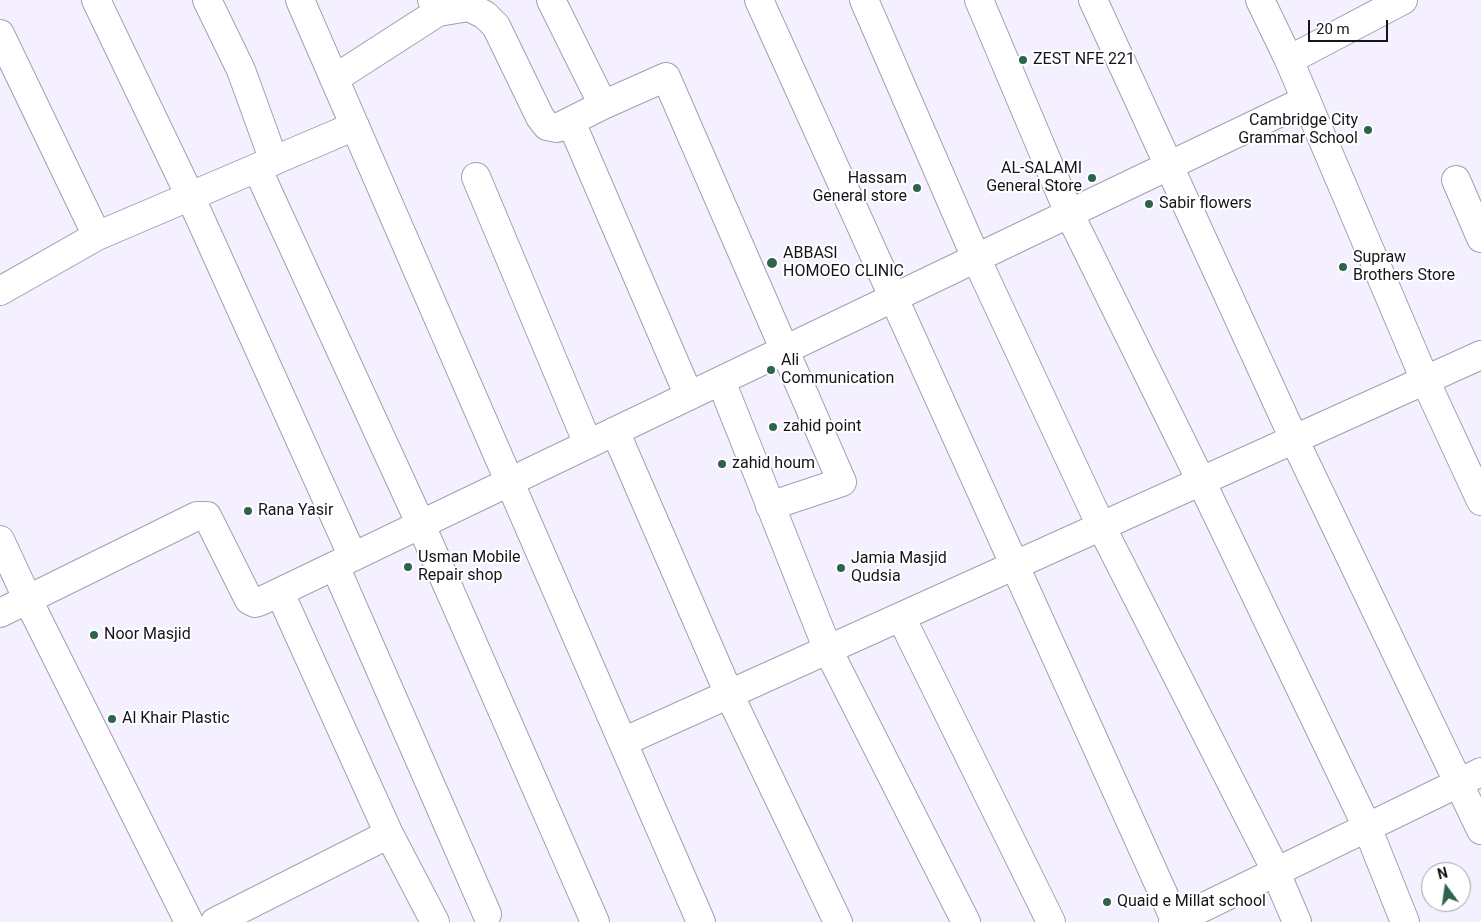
<!DOCTYPE html>
<style>
body{margin:0}
#map{position:relative;width:1481px;height:922px;overflow:hidden;background:#f4f0ff;font-family:Roboto,sans-serif}
canvas{display:block}
.north{position:absolute;left:1421px;top:862px;width:50px;height:50px;box-sizing:border-box;background:#fff;border:1px solid #a2a1a3;border-radius:50%;rotate:346deg;font-size:14px;font-weight:700;line-height:20px;text-align:center;color:#16141a}
.north::after{content:'';display:block;margin:auto;width:18px;height:22px;background:#2d644b;clip-path:polygon(50% 0,100% 100%,50% 72%,0 100%)}
.scale{position:absolute;left:1308px;top:20px;width:80px;height:22px;box-sizing:border-box;border:2px solid #16141a;border-top:0;padding-left:6px;font-size:15px;line-height:18px;white-space:nowrap;color:#16141a;-webkit-text-stroke:4px #fff;paint-order:stroke}
</style>
<div id="map">
<canvas width="1481" height="922"></canvas>
<div class="north">N</div>
<div class="scale">20 m</div>
</div>
<script>
const context = document.querySelector('canvas').getContext('2d');
context.lineJoin = 'round';
function toPath(rows) {
  const path = new Path2D();
  for (const r of rows) {
    path.moveTo(r[0], r[1]);
    for (let i = 2; i < r.length; i += 2) path.lineTo(r[i], r[i + 1]);
  }
  return path;
}
function strokePath(path, color, width, dash) {
  context.strokeStyle = color;
  context.lineWidth = width;
  context.lineCap = dash ? 'butt' : 'round';
  context.setLineDash(dash || []);
  context.stroke(path);
}
function write(font, color, halo, rows, align = 'center') {
  context.font = font + ' Roboto,sans-serif';
  context.lineWidth = 4;
  context.setLineDash([]);
  context.textBaseline = 'middle';
  context.strokeStyle = halo;
  context.fillStyle = color;
  for (const [text, x, y, turn = 0] of rows) {
    context.save();
    context.translate(x, y);
    context.rotate((+turn || 0) * Math.PI / 180);
    context.textAlign = isNaN(turn) ? turn : align;
    if (halo) context.strokeText(text, 0, 0);
    context.fillText(text, 0, 0);
    context.restore();
  }
}
const street = toPath([
 [96,0,190,196,353,557],
 [207,0,241,70,274,161],
 [300,0,701,922],
 [759,0,1176,922],
 [864,0,976,258,1101,526,1270,859,1297,922],
 [979,0,1069,213,1201,481,1367,827,1405,922],
 [1093,0,1294,439,1481,830],
 [438,12,469,7,485,15,496,26,540,117,547,126,557,128,603,105,551,0],
 [0,34,97,236],
 [1289,60,1403,0],
 [334,79,438,12,432,0],
 [603,105,666,77,842,482,770,506],
 [571,122,689,396],
 [257,168,421,525,595,922],
 [476,177,588,444],
 [1456,180,1481,238],
 [0,291,97,236,355,126],
 [721,381,828,650,966,922],
 [615,431,729,694,838,922],
 [0,540,28,600,189,922],
 [335,566,487,914],
 [280,593,389,834,435,922],
 [0,613,197,516,207,516,249,600,255,603,261,601,1306,100],
 [901,617,1051,922],
 [623,742,1481,355],
 [215,922,389,834],
 [1173,922,1481,772]
]);
const secondary = toPath([
 [1260,0,1289,60,1425,380,1481,501]
]);
const markers = [
 [1023,60,5,"#2d644b"],
 [1368,130,5,"#2d644b"],
 [1092,178,5,"#2d644b"],
 [917,188,5,"#2d644b"],
 [1149,204,5,"#2d644b"],
 [772,263,6,"#2d644b"],
 [1343,267,5,"#2d644b"],
 [771,370,5,"#2d644b"],
 [773,427,5,"#2d644b"],
 [722,464,5,"#2d644b"],
 [248,511,5,"#2d644b"],
 [408,567,5,"#2d644b"],
 [841,568,5,"#2d644b"],
 [94,635,5,"#2d644b"],
 [112,719,5,"#2d644b"],
 [1107,902,5,"#2d644b"]
];
const poiNames = [
 ["ZEST NFE 221",1033,60],
 ["Cambridge City",1358,121,"right"],
 ["Grammar School",1358,139,"right"],
 ["AL-SALAMI",1082,169,"right"],
 ["General Store",1082,187,"right"],
 ["Hassam",907,179,"right"],
 ["General store",907,197,"right"],
 ["Sabir flowers",1159,204],
 ["ABBASI",783,254],
 ["HOMOEO CLINIC",783,272],
 ["Supraw",1353,258],
 ["Brothers Store",1353,276],
 ["Ali",781,361],
 ["Communication",781,379],
 ["zahid point",783,427],
 ["zahid houm",732,464],
 ["Rana Yasir",258,511],
 ["Usman Mobile",418,558],
 ["Repair shop",418,576],
 ["Jamia Masjid",851,559],
 ["Qudsia",851,577],
 ["Noor Masjid",104,635],
 ["Al Khair Plastic",122,719],
 ["Quaid e Millat school",1117,902]
];
strokePath(street, '#a49fb1', 30);
strokePath(secondary, '#a49fb1', 30);
strokePath(street, '#fff', 28);
strokePath(secondary, '#fff', 28);
for (const [x, y, r, color] of markers) {
  const dot = new Path2D();
  dot.arc(x, y, r, 0, 2 * Math.PI);
  context.fillStyle = color;
  context.fill(dot);
  strokePath(dot, '#fff', 2);
}
write('16px', '#16141a', '#fff', poiNames, 'left');
</script>
